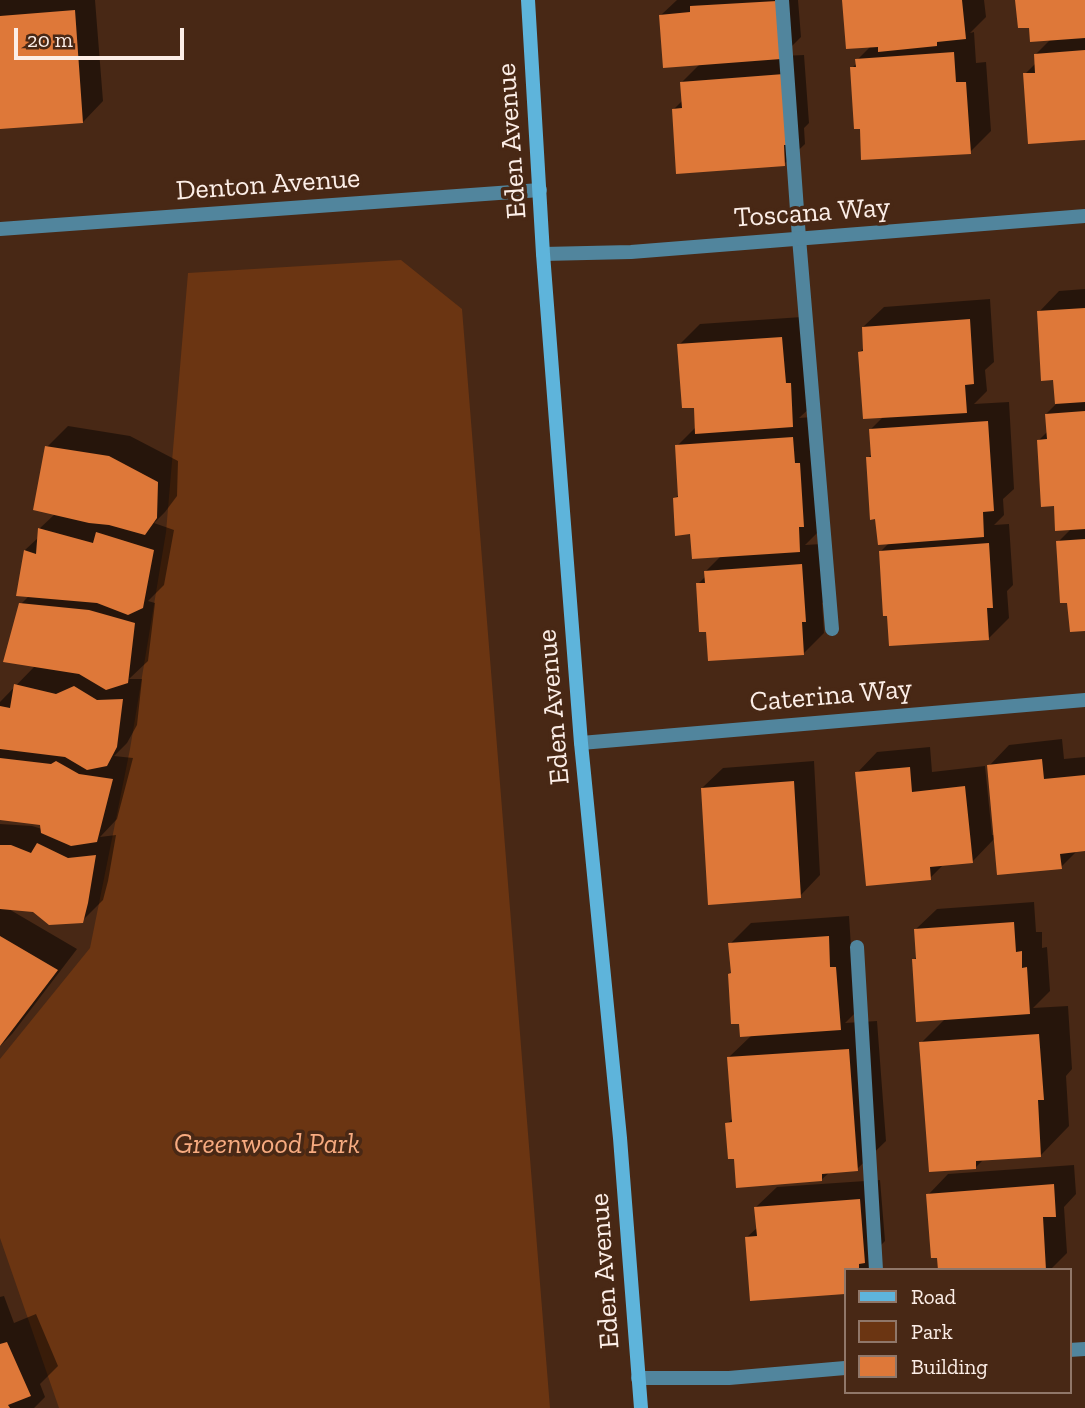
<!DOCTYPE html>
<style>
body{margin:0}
#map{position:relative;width:1085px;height:1408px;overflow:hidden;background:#482815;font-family:"Zilla Slab",serif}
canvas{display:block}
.legend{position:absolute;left:844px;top:1268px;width:228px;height:126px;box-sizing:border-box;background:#482815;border:2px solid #907769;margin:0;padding:9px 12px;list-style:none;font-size:21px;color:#fceee7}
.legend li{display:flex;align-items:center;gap:14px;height:35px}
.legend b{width:35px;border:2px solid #907769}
.scale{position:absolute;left:14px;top:28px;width:170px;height:32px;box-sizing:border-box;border:4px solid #fceee7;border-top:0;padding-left:9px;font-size:21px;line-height:24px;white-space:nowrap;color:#fceee7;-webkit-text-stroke:5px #482815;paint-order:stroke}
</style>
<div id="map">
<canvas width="1085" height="1408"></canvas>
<ul class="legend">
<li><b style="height:9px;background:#5eb4db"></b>Road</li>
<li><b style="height:19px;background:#6b3512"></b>Park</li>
<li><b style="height:19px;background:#de7839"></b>Building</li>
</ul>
<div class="scale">20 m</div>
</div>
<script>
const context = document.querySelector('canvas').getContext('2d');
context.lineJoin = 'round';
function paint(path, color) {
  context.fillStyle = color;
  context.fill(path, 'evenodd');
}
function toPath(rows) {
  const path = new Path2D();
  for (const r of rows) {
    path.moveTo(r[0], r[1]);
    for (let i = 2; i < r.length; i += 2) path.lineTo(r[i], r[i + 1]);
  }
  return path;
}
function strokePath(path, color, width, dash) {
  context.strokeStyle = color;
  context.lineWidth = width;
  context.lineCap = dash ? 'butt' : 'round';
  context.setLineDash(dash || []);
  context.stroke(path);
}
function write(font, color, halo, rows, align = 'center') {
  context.font = font + ' "Zilla Slab",serif';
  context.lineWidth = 7;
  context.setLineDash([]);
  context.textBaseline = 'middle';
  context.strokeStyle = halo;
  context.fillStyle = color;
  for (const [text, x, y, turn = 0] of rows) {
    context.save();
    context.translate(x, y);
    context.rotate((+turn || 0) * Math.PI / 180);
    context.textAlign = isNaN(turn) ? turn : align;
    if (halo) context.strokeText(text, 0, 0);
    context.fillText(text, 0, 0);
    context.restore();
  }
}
const green = toPath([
 [401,260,462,309,550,1408,59,1408,0,1238,0,1059,90,948,130,749,166,532,188,273]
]);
const shadow = toPath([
 [0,0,95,0,103,101,83,122,0,128],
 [677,0,798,0,801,37,782,56,804,55,809,123,804,128,805,144,784,164,674,109,683,100,682,82,701,63,661,15],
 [843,0,984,0,986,17,970,33,974,32,976,63,986,62,991,131,970,152,861,127,852,68,857,63,857,60,871,46],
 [1017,0,1085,0,1085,138,1025,74,1036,63,1036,54,1052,38,1030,26],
 [1085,289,1085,629,1069,601,1058,542,1071,529,1056,504,1039,440,1048,431,1046,414,1056,404,1054,378,1039,312,1059,291],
 [990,299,994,362,985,370,987,391,974,404,1009,402,1014,489,1003,499,1004,515,994,525,1009,524,1013,585,1007,591,1009,618,989,638,880,552,890,542,868,458,873,453,871,429,884,416,860,352,864,348,863,327,884,307],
 [802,317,813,405,799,418,813,417,820,530,805,545,822,544,826,600,822,603,824,633,803,654,708,630,698,584,706,576,706,571,722,555,692,533,675,498,680,494,677,446,696,427,695,406,679,345,700,324],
 [68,426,130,436,178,461,177,496,165,512,154,523,174,530,164,585,148,601,155,603,148,661,129,679,142,679,137,725,127,743,114,756,133,758,117,819,100,837,116,835,108,881,103,900,82,921,34,911,7,908,77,949,12,1034,0,1046,0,824,32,826,42,829,41,823,0,818,0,702,35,666,21,604,29,596,18,595,25,550,39,537,39,529,55,514,47,447],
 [1062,739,1064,759,1085,757,1085,850,1078,850,1061,867,995,838,972,862,944,864,930,878,857,773,877,752,930,747,932,772,985,766,992,835,995,835,989,766,1009,745],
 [814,761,820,875,800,896,702,788,723,768],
 [1034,902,1036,932,1042,932,1042,948,1047,947,1050,991,1033,1008,1068,1006,1072,1069,1066,1076,1069,1126,1041,1155,984,1159,976,1167,921,1043,946,1018,914,960,917,956,916,929,937,909],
 [849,916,851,947,860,1008,845,1023,877,1021,886,1141,857,1169,830,1172,821,1180,736,1157,727,1124,733,1118,729,1057,752,1035,730,974,732,971,730,944,751,923],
 [1074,1165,1076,1194,1064,1207,1067,1253,1050,1270,940,1270,928,1195,948,1174],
 [880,1180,885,1241,879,1247,881,1270,845,1270,845,1292,752,1299,747,1237,758,1227,756,1207,777,1187],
 [4,1296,14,1323,36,1314,58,1366,40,1384,45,1397,34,1408,0,1408,0,1297]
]);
const building = toPath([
 [842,0,962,0,966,39,937,42,937,46,878,52,878,47,846,49],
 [1015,0,1085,0,1085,38,1030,42,1029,28,1018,28],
 [777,1,781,59,663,68,659,15,690,12,690,6],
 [75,10,83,123,0,129,0,16],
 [1085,50,1085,140,1028,144,1023,73,1035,73,1034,54],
 [954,52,956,82,966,82,971,154,861,160,860,129,854,129,850,67,856,67,855,59],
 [784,74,789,145,784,145,785,166,676,174,672,109,682,108,680,82],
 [1085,308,1085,402,1055,404,1053,380,1041,381,1037,311],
 [970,319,974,384,965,385,967,413,863,419,858,352,863,351,862,327],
 [782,337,786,383,791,383,793,427,695,434,694,408,682,408,677,344],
 [1085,411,1085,529,1055,531,1054,506,1041,507,1037,440,1047,439,1045,414],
 [988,421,994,511,983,512,984,537,878,545,875,519,870,520,866,457,871,457,869,429],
 [793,437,795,463,800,463,804,527,799,527,800,552,692,559,690,534,675,536,673,498,678,497,675,445],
 [45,446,109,456,158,482,157,518,145,535,109,525,89,523,33,510],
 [38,528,93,543,96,532,154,550,143,608,128,615,97,603,16,596,24,550,36,554],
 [1085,539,1085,631,1070,632,1067,603,1060,603,1056,541],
 [989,543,993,608,987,608,989,640,889,646,887,616,883,616,879,551],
 [802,564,806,622,802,622,804,655,708,661,706,632,699,632,696,583,705,583,704,571],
 [19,603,89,610,135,623,128,683,106,690,79,674,3,662],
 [14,684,56,694,74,686,97,700,123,699,117,747,107,766,87,770,65,757,0,749,0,706,10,708],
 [0,758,51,764,56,761,79,774,113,779,97,842,71,846,41,833,40,825,0,820],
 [1042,759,1044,779,1085,775,1085,851,1060,854,1062,869,997,875,987,765],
 [910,767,912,792,965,786,973,863,930,867,931,880,866,886,855,772],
 [794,781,801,898,708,905,701,788],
 [37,843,68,858,96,855,88,903,83,923,49,925,33,912,0,909,0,845,11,845,31,853],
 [1014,922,1016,952,1022,951,1022,968,1027,967,1030,1014,916,1022,912,959,916,959,914,929],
 [0,936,58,970,0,1046],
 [829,936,830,967,836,967,841,1030,740,1037,739,1024,731,1024,728,974,731,973,728,943],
 [1039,1034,1044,1100,1038,1100,1041,1157,976,1161,976,1169,929,1172,919,1042],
 [849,1049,858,1171,822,1174,822,1181,736,1188,734,1159,728,1159,725,1123,732,1122,727,1057],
 [1054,1184,1056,1217,1043,1217,1046,1270,938,1270,937,1258,931,1258,926,1194],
 [860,1199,865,1263,859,1264,859,1270,845,1270,845,1294,750,1301,745,1237,757,1236,754,1207],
 [7,1342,31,1396,8,1405,10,1408,0,1408,0,1344]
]);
const lane = toPath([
 [782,0,799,238,832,629],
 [857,947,876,1270]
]);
const street = toPath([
 [0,229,540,190],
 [543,254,631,252,1085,216],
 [581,743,1085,700],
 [1069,1350,1085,1349],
 [638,1378,729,1378,845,1368]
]);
const secondary = toPath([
 [528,0,543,254,581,743,620,1138,641,1408]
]);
const streetNames = [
 ["Eden Avenue",512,141,-94],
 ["Denton Avenue",268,185,-4],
 ["Toscana Way",812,213,-4],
 ["Caterina Way",831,696,-5],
 ["Eden Avenue",554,707,-95],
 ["Eden Avenue",605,1271,-94]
];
const parkNames = [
 ["Greenwood Park",267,1145]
];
paint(green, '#6b3512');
paint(shadow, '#0007');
paint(building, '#de7839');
strokePath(lane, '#51859d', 14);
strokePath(street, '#51859d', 14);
strokePath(secondary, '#5eb4db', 14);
write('28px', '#fceee7', '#482815', streetNames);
write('italic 28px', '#f7ab80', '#482815', parkNames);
</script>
